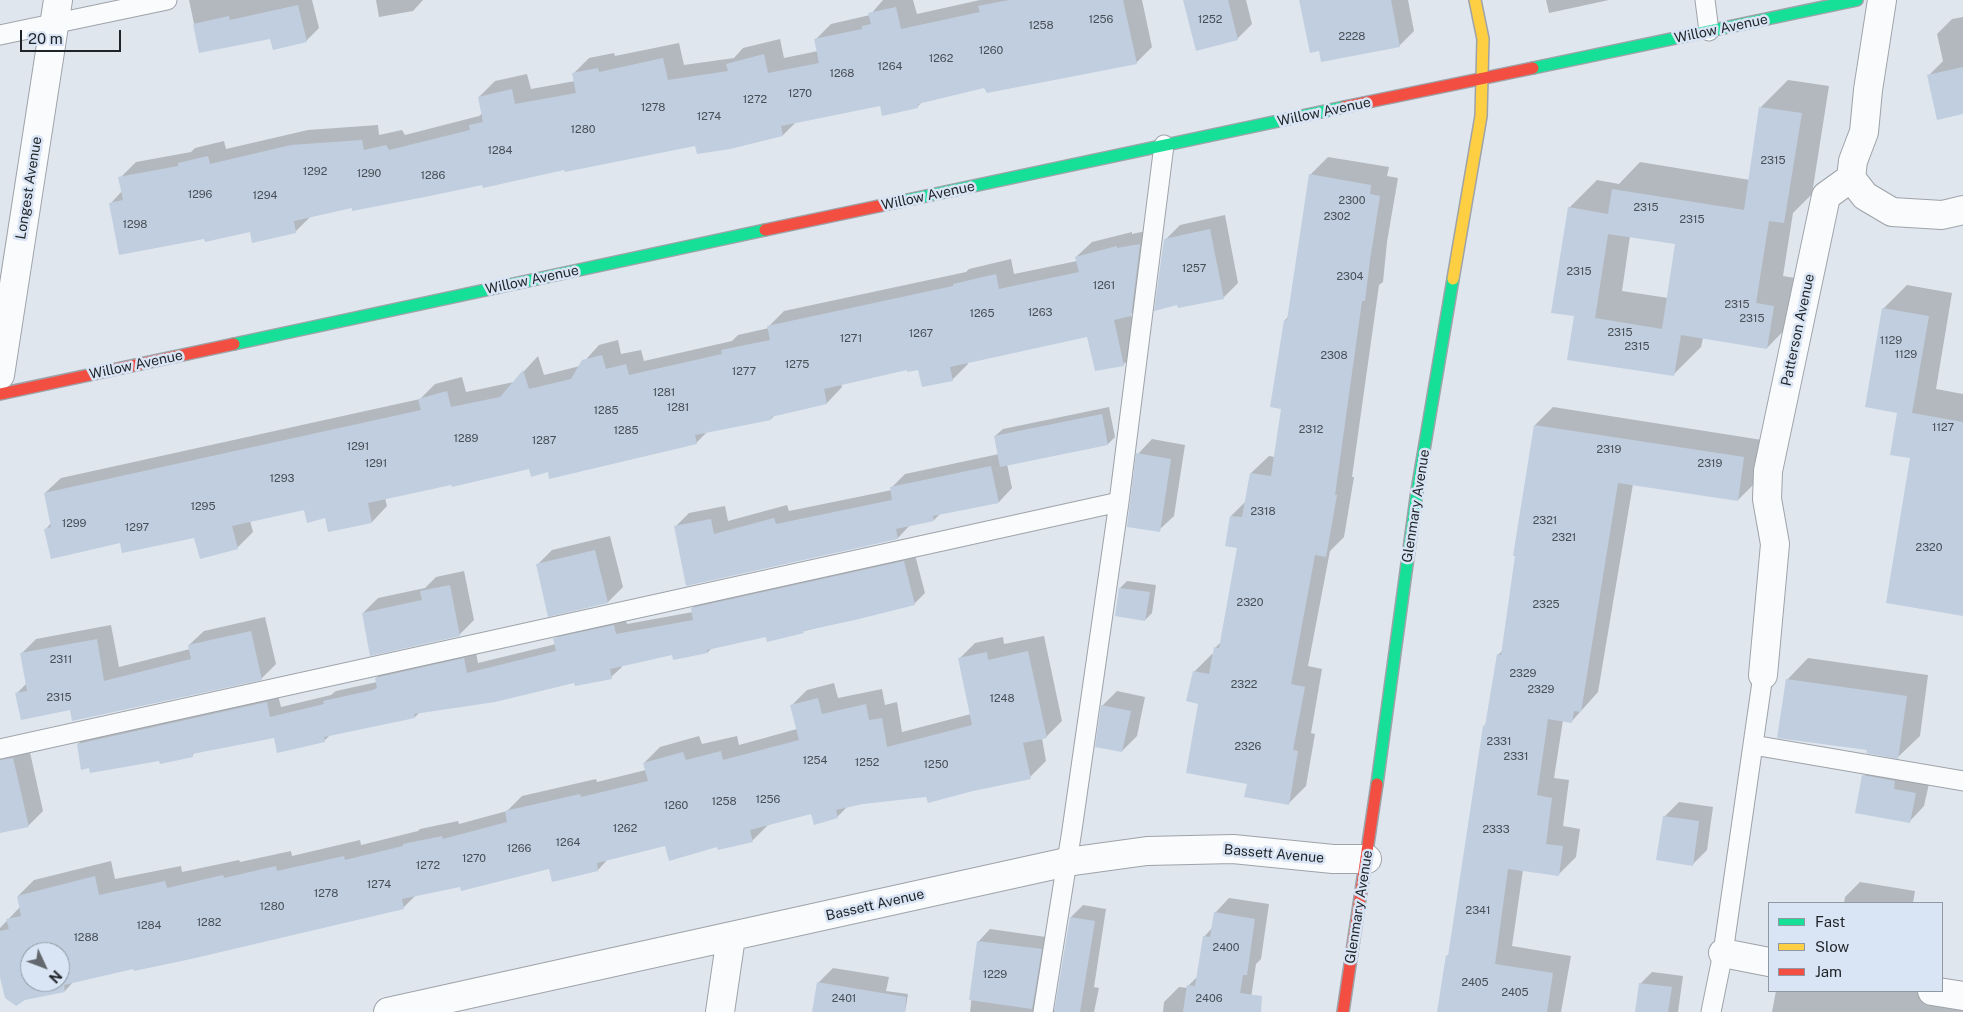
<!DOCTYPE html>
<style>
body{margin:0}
#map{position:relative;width:1963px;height:1012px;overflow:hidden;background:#dfe6ee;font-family:"Public Sans",sans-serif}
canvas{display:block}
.legend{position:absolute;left:1768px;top:902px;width:175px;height:90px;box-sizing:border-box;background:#d9e5f4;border:1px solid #8f98a3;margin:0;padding:6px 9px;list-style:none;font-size:15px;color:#1f2429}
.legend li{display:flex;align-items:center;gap:10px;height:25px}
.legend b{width:25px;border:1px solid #8f98a3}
.north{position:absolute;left:20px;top:942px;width:50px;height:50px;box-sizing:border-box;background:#d9e5f4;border:1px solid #8f98a3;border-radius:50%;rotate:133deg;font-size:14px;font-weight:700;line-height:20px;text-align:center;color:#1f2429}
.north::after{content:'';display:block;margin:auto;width:18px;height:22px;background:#62686e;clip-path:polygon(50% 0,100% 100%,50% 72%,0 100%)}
.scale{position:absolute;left:20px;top:30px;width:101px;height:22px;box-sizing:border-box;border:2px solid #1f2429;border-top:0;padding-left:6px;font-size:15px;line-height:18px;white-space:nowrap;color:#1f2429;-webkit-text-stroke:4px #d9e5f4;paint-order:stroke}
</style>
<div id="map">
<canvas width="1963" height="1012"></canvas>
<ul class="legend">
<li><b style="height:6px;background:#16e098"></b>Fast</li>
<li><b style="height:6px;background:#ffcf43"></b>Slow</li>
<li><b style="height:6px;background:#f24e42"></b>Jam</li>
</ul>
<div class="north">N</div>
<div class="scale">20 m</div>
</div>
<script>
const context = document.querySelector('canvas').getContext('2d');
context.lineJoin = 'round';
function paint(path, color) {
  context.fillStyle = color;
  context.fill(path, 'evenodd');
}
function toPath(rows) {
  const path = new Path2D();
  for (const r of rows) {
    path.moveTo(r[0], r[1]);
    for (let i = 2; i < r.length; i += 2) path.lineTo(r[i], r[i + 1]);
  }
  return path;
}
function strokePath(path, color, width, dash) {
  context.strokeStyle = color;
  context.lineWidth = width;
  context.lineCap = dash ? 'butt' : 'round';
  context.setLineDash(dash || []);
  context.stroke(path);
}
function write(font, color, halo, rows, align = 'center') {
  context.font = font + ' "Public Sans",sans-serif';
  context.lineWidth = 5;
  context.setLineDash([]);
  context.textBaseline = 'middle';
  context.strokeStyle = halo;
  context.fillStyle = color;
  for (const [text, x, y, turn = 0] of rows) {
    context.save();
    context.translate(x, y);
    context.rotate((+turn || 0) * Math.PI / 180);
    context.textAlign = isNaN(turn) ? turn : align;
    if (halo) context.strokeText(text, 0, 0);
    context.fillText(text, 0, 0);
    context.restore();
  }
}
const shadow = toPath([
 [189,0,312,0,319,28,306,41,271,38,200,52],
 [376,0,423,0,413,11,379,17],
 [883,0,913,0,917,14,980,0,1142,0,1152,47,1136,63,985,87,923,101,918,106,881,104,797,121,783,135,697,144,353,207,311,216,296,231,253,241,251,231,205,238,111,203,122,191,120,178,136,162,191,152,195,148,224,141,226,149,308,130,378,125,379,135,402,130,405,135,479,116,483,113,479,97,495,81,527,74,531,89,575,81,573,74,589,58,614,53,615,56,679,43,684,65,734,58,743,48,780,39,784,58,818,51,815,40,831,24,870,15],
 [1184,0,1246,0,1252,24,1237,39],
 [1301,0,1408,0,1414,31,1399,46,1320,50],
 [1546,0,1609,0,1549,13],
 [1963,17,1963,113,1929,75,1943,61,1937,34,1952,19],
 [1788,80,1829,86,1812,194,1793,213,1783,276,1801,279,1794,320,1767,348,1703,338,1701,347,1673,375,1576,315,1569,208,1597,180,1619,184,1640,162,1750,180,1761,107],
 [1630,236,1676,243,1668,298,1622,291],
 [1328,157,1389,167,1387,176,1398,178,1387,242,1383,282,1379,285,1352,477,1354,477,1344,537,1330,551,1308,666,1322,669,1311,733,1315,734,1306,786,1288,804,1249,783,1194,672,1212,654,1214,654,1215,648,1221,642,1239,547,1231,516,1246,501,1251,473,1269,456,1275,457,1282,408,1285,320,1288,317,1310,175],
 [1225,215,1238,283,1223,298,1165,240,1180,225],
 [1155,229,1146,300,1131,314,1139,349,1123,365,1088,335,967,362,968,364,952,380,918,368,908,369,841,384,842,387,827,403,775,415,771,419,708,431,696,443,549,471,530,467,385,498,387,506,372,522,329,530,326,516,305,508,250,521,253,532,237,548,195,537,120,542,46,529,51,523,45,493,61,478,420,399,435,384,462,377,466,392,514,382,538,356,544,375,580,366,599,345,618,340,621,354,641,350,644,361,732,341,738,335,769,328,769,326,784,311,966,272,969,269,1011,259,1014,274,1077,261,1076,257,1092,242,1132,232,1132,234],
 [1907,285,1952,293,1936,389,1963,394,1963,615,1911,457,1899,412,1883,309],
 [1109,407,1115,437,1108,444,1007,464,1012,488,999,502,941,513,934,520,911,524,898,538,687,585,675,527,689,513,725,506,728,521,787,505,789,511,892,490,891,488,905,474,999,454,995,436,1003,429],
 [1553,407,1762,440,1756,482,1738,500,1633,484,1598,692,1572,721,1563,720,1554,778,1569,780,1563,826,1580,829,1576,857,1558,875,1523,870,1512,946,1571,956,1561,1012,1438,1012,1447,956,1450,953,1484,726,1487,723,1498,655,1503,650,1535,425],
 [1152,439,1185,445,1174,516,1159,530,1138,454],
 [610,536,623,587,608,602,549,615,537,565,552,550],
 [914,551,925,593,914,604,768,640,767,635,712,648,708,652,673,653,621,665,622,667,611,677,575,682,420,712,415,717,330,735,324,741,275,736,195,752,192,756,90,767,78,744,89,733,277,692,281,707,331,695,336,691,377,682,376,678,387,667,475,648,478,663,556,644,555,639,565,628,624,615,627,624,693,612,692,608,703,598],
 [464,571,474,620,459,635,363,613,378,598,425,588,436,577],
 [1127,581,1156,585,1152,613,1145,620,1120,588],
 [265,617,276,664,261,679,71,709,17,693,27,683,21,654,36,639,111,625,119,667,190,649,189,645,204,631],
 [1044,636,1062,721,1046,737,1042,738,1046,761,1030,777,927,795,863,803,848,806,837,817,812,813,769,824,753,840,719,849,718,846,666,845,608,859,598,870,550,867,416,895,404,907,74,981,65,991,25,998,0,972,0,928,20,907,18,896,34,880,111,861,115,879,181,866,182,872,239,860,240,862,291,851,292,856,360,840,361,845,418,831,420,829,458,821,459,824,507,811,522,796,596,779,597,782,646,770,644,763,660,747,699,736,702,744,737,736,739,745,797,729,791,706,807,690,834,683,838,698,882,689,885,705,897,702,902,732,971,714,959,659,975,643,1003,637,1004,644],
 [30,952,60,952,60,982,30,982],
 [1808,658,1928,675,1920,736,1898,757,1787,680],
 [1117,691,1145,697,1137,736,1122,751,1102,706],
 [29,748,43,811,28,826,0,831,0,758],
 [1878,761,1930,779,1924,806,1910,821,1864,776],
 [1679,802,1713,807,1707,850,1693,864,1664,817],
 [1860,882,1915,891,1913,903,1844,903,1845,897],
 [1229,898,1269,904,1261,959,1256,964,1249,1012,1163,1012,1164,1002,1179,987,1188,988,1188,986,1198,976,1204,937,1212,928,1215,913],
 [1083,905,1106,909,1094,987,1099,988,1094,1012,970,1012,978,942,990,929,1053,938,1049,1009,1056,1010,1071,917],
 [833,968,889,977,886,991,908,994,905,1012,813,1012,818,983],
 [1652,972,1683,976,1678,1012,1636,1012,1640,984],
 [1963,990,1963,1012,1772,1012,1776,991]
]);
const building = toPath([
 [1009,0,1123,0,1137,64,987,93,984,88,918,104,918,108,882,116,880,106,781,126,783,136,730,149,697,154,695,146,565,172,564,170,483,188,482,185,425,197,352,211,352,208,294,221,296,233,252,243,250,232,205,242,204,239,119,255,109,203,123,200,118,177,178,166,178,163,208,156,210,164,291,145,362,140,364,150,386,145,389,150,470,130,469,125,483,122,478,97,512,89,515,104,576,93,572,73,598,68,599,72,663,58,668,80,728,71,726,64,764,54,768,73,819,63,814,39,862,29,862,26,871,24,868,13,896,7,901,29,980,12,978,6],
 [1183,0,1228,0,1238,40,1196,51],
 [1299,0,1391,0,1400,47,1321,62,1319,51,1310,53],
 [298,5,307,42,273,50,270,39,199,53,193,24,229,16,230,20],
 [1963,67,1963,114,1937,120,1927,75],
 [1759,107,1802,113,1784,223,1769,221,1756,303,1774,306,1767,349,1681,335,1674,376,1567,360,1574,316,1551,313,1568,207,1608,214,1612,189,1744,210],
 [1608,234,1675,244,1662,329,1595,318],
 [1309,174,1371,185,1370,194,1380,196,1370,260,1365,301,1362,301,1335,495,1337,495,1326,557,1315,555,1291,684,1305,687,1293,750,1298,751,1289,805,1244,797,1247,784,1186,773,1198,704,1186,701,1193,671,1209,674,1214,647,1219,648,1237,548,1225,546,1230,516,1242,517,1250,473,1271,476,1281,409,1270,407,1284,320,1287,320],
 [1210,229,1224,299,1178,308,1177,305,1154,311,1164,239],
 [1140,244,1131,316,1114,320,1124,366,1095,371,1087,337,950,367,953,381,922,387,918,370,907,372,907,370,824,389,827,404,771,417,771,420,695,435,697,444,549,479,548,472,531,477,529,469,452,487,451,485,368,503,372,523,328,532,325,518,307,523,304,510,232,526,238,549,200,559,194,538,122,553,120,543,51,559,44,529,51,527,44,493,421,410,418,399,447,391,451,407,500,397,523,370,529,389,571,379,582,360,602,355,606,369,626,364,629,375,722,354,721,350,770,340,767,326,953,286,953,284,996,274,999,289,1079,272,1075,257,1117,246,1117,248],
 [1882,308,1929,316,1912,413,1963,422,1963,616,1886,603,1910,458,1890,455,1897,413,1865,407],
 [1102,414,1108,445,1000,467,994,436],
 [1534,425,1744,457,1738,501,1618,483,1581,712,1574,711,1572,723,1548,719,1537,795,1552,798,1546,844,1563,846,1559,876,1508,869,1495,964,1553,973,1547,1012,1437,1012,1446,955,1448,956,1483,726,1485,726,1497,654,1501,655,1515,556,1513,556],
 [1136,453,1171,459,1160,532,1127,527],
 [991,466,999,503,933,516,934,521,896,529,898,539,686,586,674,526,711,519,714,534,774,518,776,524,892,500,890,487],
 [595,550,608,603,548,617,536,564],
 [904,561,915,605,855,620,803,631,804,633,767,642,766,637,707,650,708,653,673,660,672,655,610,669,612,679,575,686,574,683,495,702,414,714,415,718,324,737,325,742,277,753,274,738,192,754,193,757,160,764,159,761,90,773,89,768,81,770,77,744,267,702,270,717,324,704,323,701,373,690,377,688,375,678,464,658,467,673,556,651,553,638,614,625,616,634,693,620,691,608],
 [450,585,460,636,370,656,362,613,422,600,420,591],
 [1119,588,1150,592,1145,621,1115,616],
 [251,631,262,680,72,721,70,710,21,720,15,693,27,691,20,653,97,639,104,681,191,659,188,645],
 [1028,651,1047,738,1023,743,1031,779,973,791,928,803,926,797,863,804,836,810,838,818,814,825,811,814,750,830,753,842,718,850,717,847,669,861,665,846,597,863,598,871,552,882,549,869,461,891,460,887,402,899,404,909,191,959,134,971,133,969,64,985,65,992,25,1000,16,1006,5,998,0,977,0,931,9,929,6,919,21,916,17,896,95,876,99,895,165,881,167,888,223,875,224,878,276,866,277,871,344,856,345,860,403,846,403,844,442,836,443,839,507,822,505,811,580,794,581,797,648,781,643,763,683,752,686,760,721,751,723,760,799,740,790,705,818,698,822,714,866,704,869,720,882,718,887,747,972,725,958,658,987,652,988,660],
 [30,952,60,952,60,982,30,982],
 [1786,679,1907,696,1898,759,1866,753,1867,750,1777,738],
 [1101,705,1131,711,1122,752,1095,747],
 [13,758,29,827,0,833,0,760],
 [1862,775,1895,781,1894,789,1916,793,1910,823,1855,813],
 [1663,816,1699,821,1693,866,1656,860],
 [1214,912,1255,919,1247,975,1243,975,1240,993,1262,996,1261,1012,1183,1012,1187,985,1195,986,1203,936,1210,937],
 [1070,917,1095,921,1080,1012,1054,1012],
 [977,941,1042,949,1032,1009,969,1000],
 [817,982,906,997,905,1012,812,1012],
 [1639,983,1672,987,1668,1012,1635,1012]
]);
const lane = toPath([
 [1705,0,1709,31],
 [0,35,167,0],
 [1753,745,1963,781],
 [0,749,1119,502],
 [1043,1012,1072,830,1119,502,1164,145],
 [1711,1012,1723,953,1763,675]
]);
const street = toPath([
 [1851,178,1865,196,1892,212,1942,215,1963,210],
 [0,375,58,0],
 [1763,675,1775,544,1767,499,1768,471,1826,196,1851,178,1853,161,1864,132,1868,90,1882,0],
 [1723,953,1769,962],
 [1932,991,1963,996],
 [388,1012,1067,862,1147,851,1233,849,1333,859,1367,859],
 [720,1012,731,937]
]);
const fast = toPath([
 [1533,68,1857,0],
 [898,202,1344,107],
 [234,344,765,230],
 [1377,784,1417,491,1453,279]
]);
const slow = toPath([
 [1453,279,1481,116,1483,39,1475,0]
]);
const jam = toPath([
 [1344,107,1533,68],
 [765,230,898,202],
 [0,394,234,344],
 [1343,1012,1377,784]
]);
const numberNames = [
 ["1256",1101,20],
 ["1252",1210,20],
 ["1258",1041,26],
 ["2228",1352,37],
 ["1260",991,51],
 ["1262",941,59],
 ["1264",890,67],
 ["1268",842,74],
 ["1270",800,94],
 ["1272",755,100],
 ["1278",653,108],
 ["1274",709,117],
 ["1280",583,130],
 ["1284",500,151],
 ["2315",1773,161],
 ["1292",315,172],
 ["1290",369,174],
 ["1286",433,176],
 ["1296",200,195],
 ["1294",265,196],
 ["2300",1352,201],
 ["2315",1646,208],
 ["2302",1337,217],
 ["2315",1692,220],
 ["1298",135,225],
 ["1257",1194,269],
 ["2315",1579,272],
 ["2304",1350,277],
 ["1261",1104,286],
 ["2315",1737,305],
 ["1263",1040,313],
 ["1265",982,314],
 ["2315",1752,319],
 ["2315",1620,333],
 ["1267",921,334],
 ["1271",851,339],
 ["1129",1891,341],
 ["2315",1637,347],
 ["1129",1906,355],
 ["2308",1334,356],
 ["1275",797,365],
 ["1277",744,372],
 ["1281",664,393],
 ["1281",678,408],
 ["1285",606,411],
 ["1127",1943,428],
 ["2312",1311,430],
 ["1285",626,431],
 ["1289",466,439],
 ["1287",544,441],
 ["1291",358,447],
 ["2319",1609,450],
 ["1291",376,464],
 ["2319",1710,464],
 ["1293",282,479],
 ["1295",203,507],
 ["2318",1263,512],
 ["2321",1545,521],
 ["1299",74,524],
 ["1297",137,528],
 ["2321",1564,538],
 ["2320",1929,548],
 ["2320",1250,603],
 ["2325",1546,605],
 ["2311",61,660],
 ["2329",1523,674],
 ["2322",1244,685],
 ["2329",1541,690],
 ["2315",59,698],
 ["1248",1002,699],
 ["2331",1499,742],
 ["2326",1248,747],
 ["2331",1516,757],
 ["1254",815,761],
 ["1252",867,763],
 ["1250",936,765],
 ["1256",768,800],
 ["1258",724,802],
 ["1260",676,806],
 ["1262",625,829],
 ["2333",1496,830],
 ["1264",568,843],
 ["1266",519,849],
 ["1270",474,859],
 ["1272",428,866],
 ["1274",379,885],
 ["1278",326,894],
 ["1280",272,907],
 ["2341",1478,911],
 ["1282",209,923],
 ["1284",149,926],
 ["1288",86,938],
 ["2400",1226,948],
 ["1229",995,975],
 ["2405",1475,983],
 ["2405",1515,993],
 ["2401",844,999],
 ["2406",1209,999]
];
const streetNames = [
 ["Willow Avenue",1721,29,-12],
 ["Willow Avenue",1324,112,-12],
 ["Longest Avenue",29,188,-81],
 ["Willow Avenue",928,196,-12],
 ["Willow Avenue",532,280,-12],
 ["Patterson Avenue",1798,330,-78],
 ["Willow Avenue",136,365,-12],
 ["Glenmary Avenue",1416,506,-81],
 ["Bassett Avenue",1274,854,5],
 ["Bassett Avenue",875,905,-13],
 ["Glenmary Avenue",1359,907,-81]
];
paint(shadow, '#0003');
paint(building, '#c0cedf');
strokePath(lane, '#9ea3a9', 21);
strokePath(street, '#9ea3a9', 30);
strokePath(fast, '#9ea3a9', 14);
strokePath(slow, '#9ea3a9', 14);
strokePath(jam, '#9ea3a9', 14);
strokePath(lane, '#fafbfc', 19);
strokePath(street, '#fafbfc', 28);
strokePath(fast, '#16e098', 11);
strokePath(slow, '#ffcf43', 11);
strokePath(jam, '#f24e42', 11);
write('11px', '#474e56', null, numberNames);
write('14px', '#1f2429', '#d9e5f4', streetNames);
</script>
